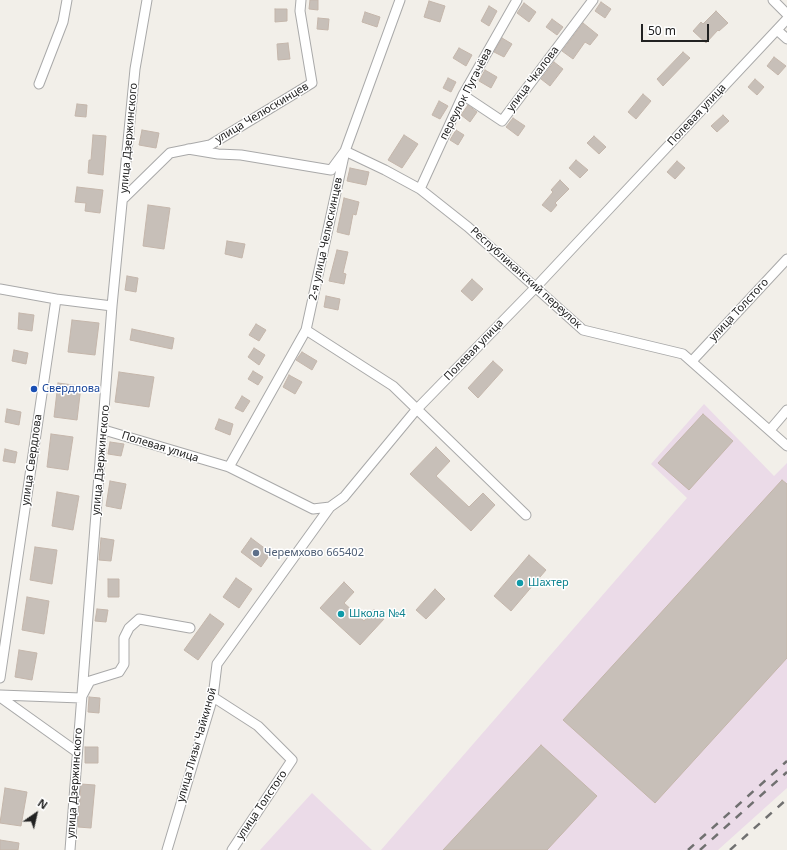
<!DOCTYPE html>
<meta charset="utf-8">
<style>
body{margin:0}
#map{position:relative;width:787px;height:850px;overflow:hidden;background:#f2efe9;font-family:"Noto Sans",sans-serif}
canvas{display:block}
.north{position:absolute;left:16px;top:794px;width:40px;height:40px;-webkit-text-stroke:3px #fff;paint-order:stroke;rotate:34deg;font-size:11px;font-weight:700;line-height:16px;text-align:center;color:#222}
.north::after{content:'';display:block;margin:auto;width:14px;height:18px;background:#222;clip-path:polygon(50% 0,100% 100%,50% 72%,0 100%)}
.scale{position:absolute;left:641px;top:24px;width:68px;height:18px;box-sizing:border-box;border:2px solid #222;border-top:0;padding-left:5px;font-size:12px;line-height:14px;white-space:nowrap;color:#222;-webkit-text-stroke:3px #fff;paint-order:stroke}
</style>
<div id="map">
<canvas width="787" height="850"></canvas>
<div class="north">N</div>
<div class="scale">50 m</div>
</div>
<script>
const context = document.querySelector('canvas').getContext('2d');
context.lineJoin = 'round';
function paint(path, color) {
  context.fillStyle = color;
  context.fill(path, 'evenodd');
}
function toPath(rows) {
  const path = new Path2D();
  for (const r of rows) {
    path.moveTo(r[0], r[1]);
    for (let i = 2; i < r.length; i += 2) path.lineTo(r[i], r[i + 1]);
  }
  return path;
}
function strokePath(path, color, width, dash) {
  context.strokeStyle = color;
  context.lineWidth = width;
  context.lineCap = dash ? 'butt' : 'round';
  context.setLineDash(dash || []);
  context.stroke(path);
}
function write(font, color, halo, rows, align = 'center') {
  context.font = font + ' "Noto Sans",sans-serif';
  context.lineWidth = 3;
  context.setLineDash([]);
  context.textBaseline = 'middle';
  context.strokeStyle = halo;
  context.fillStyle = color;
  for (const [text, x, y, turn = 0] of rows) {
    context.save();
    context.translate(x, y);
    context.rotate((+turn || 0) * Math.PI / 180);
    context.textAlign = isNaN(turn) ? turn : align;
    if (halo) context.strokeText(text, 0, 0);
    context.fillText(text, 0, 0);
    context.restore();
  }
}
const industrial = toPath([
 [704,404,774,476,787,463,787,788,718,850,381,850,687,498,651,464],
 [312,793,372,850,260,850]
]);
const building = toPath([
 [310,0,318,0,318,10,309,9,310,0],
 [429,1,445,6,440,22,424,17,429,1],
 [601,2,611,9,605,18,595,11,601,2],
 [524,3,536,12,529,22,517,13,524,3],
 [489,6,497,11,489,26,481,21,489,6],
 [275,9,287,9,287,21,275,22,275,9],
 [716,11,728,23,719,31,718,30,706,43,693,31,701,22,703,24,716,11],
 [365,12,380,17,377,27,362,22,365,12],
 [318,18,329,19,328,30,317,29,318,18],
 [552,19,563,27,557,35,546,27,552,19],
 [583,23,598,35,590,45,585,42,573,59,562,51,583,23],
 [502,38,512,44,504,57,494,52,502,38],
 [288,43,290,59,278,60,277,44,288,43],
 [459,48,472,55,466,66,453,58,459,48],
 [683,52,690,58,663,86,657,79,683,52],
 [774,57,786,66,778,75,767,66,774,57],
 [554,62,563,69,550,86,541,79,554,62],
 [485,70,497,77,491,88,479,81,485,70],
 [448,78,456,82,451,92,443,88,448,78],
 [755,79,764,87,757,95,748,87,755,79],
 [643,94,651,101,636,119,628,112,643,94],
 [439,101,448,106,440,119,432,115,439,101],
 [77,104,87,105,86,117,75,116,77,104],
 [468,105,477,112,470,122,461,115,468,105],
 [723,115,729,121,717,132,711,126,723,115],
 [513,118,525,126,518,136,506,127,513,118],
 [142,130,159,133,156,148,139,145,142,130],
 [456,130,464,135,458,145,450,140,456,130],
 [93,135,106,136,103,175,88,173,89,160,91,160,93,135],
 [404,135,418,144,402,168,388,160,404,135],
 [594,136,606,147,599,154,587,143,594,136],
 [576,160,588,170,580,178,569,168,576,160],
 [677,161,685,168,675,179,667,172,677,161],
 [350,168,369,172,366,185,347,181,350,168],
 [560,180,569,189,555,203,557,205,551,212,542,205,553,192,551,190,560,180],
 [77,187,103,190,100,213,85,211,86,203,75,202,77,187],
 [344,198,359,202,356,215,353,214,349,235,337,232,344,198],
 [148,205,170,208,164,249,143,246,148,205],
 [227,241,245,244,242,258,225,254,227,241],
 [337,250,348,252,343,273,346,274,344,284,329,281,337,250],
 [127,276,138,278,136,292,125,290,127,276],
 [472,279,483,289,472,301,461,291,472,279],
 [326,296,340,299,338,310,324,307,326,296],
 [19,313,34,315,32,331,18,329,19,313],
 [72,320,99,323,95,355,68,352,72,320],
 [256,324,266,330,259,341,249,335,256,324],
 [132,329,174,338,172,349,130,340,132,329],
 [254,348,265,355,259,365,248,357,254,348],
 [14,350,28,353,26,364,12,361,14,350],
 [302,352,317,361,312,370,296,360,302,352],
 [493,361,503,370,478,398,468,388,493,361],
 [253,371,263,377,258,385,248,379,253,371],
 [119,372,154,377,149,407,115,402,119,372],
 [289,375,302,382,295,394,283,387,289,375],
 [58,383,81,386,77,420,54,417,58,383],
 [242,396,250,401,243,412,235,408,242,396],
 [7,409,21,412,19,425,5,422,7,409],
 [703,414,733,441,689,490,658,463,703,414],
 [219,419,233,424,230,435,215,429,219,419],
 [51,434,73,437,68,470,47,467,51,434],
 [110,442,124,444,121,456,108,454,110,442],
 [436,447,450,461,436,476,469,507,483,493,495,505,471,531,410,474,436,447],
 [5,449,17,452,15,463,3,461,5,449],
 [782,480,787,484,787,658,655,803,563,720,782,480],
 [110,481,126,484,121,509,106,506,110,481],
 [57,492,79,496,73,530,52,526,57,492],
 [101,538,114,540,111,561,99,560,101,538],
 [251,538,271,553,261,567,241,552,251,538],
 [35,547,57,550,52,584,30,580,35,547],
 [529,555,546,570,511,611,494,596,529,555],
 [236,578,252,589,239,608,223,597,236,578],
 [108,579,119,579,119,597,108,597,108,579],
 [344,582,354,592,344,603,364,621,374,609,384,619,360,645,320,608,344,582],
 [435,589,445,599,426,619,416,610,435,589],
 [27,597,49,601,44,634,22,630,27,597],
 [97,609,108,610,106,622,95,621,97,609],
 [210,614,224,624,198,660,184,650,210,614],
 [19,650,37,653,32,680,15,677,19,650],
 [89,697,100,698,99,713,88,712,89,697],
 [541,745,597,796,547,850,443,850,541,745],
 [85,747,98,747,98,763,85,763,85,747],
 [81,784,95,785,91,828,78,827,81,784],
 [5,788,27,792,21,826,0,823,5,788],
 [0,840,19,843,18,850,0,850,0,840]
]);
const minor = toPath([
 [773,0,787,14],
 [777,30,787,39],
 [39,84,63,22,67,0],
 [463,95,502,121,593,0],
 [188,149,218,154,241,155,331,170,345,151,385,170,420,189,468,227,583,330,683,354,787,446],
 [420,189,463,95,517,0],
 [123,199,170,153,210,145,312,83,300,11,301,0],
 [0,289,56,299,0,678],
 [56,299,112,306],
 [306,330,393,386,526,515],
 [692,361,787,259],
 [104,430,229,467,313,509,330,507,344,497,416,410,535,288,787,19],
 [770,430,787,410],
 [229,467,306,330,345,151,400,0],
 [0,695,81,698,90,681,119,672,124,664,124,638,129,628,139,619,190,628],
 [0,697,77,752],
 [213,697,258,726,292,760,232,850],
 [70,850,112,306,135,69,147,0],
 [167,850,213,697,217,664,330,507]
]);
const rail = toPath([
 [688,850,787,761],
 [700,850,787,772],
 [730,850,787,799]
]);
const markers = [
 [34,389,4,"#1a4fb4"],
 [256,553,4,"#5c6f8a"],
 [520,583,4,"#0f9aa8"],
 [341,614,4,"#0f9aa8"]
];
const streetNames = [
 ["улица Чкалова",533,79,-53],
 ["переулок Пугачёва",466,94,-63],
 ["улица Челюскинцев",262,113,-31],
 ["Полевая улица",697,115,-47],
 ["улица Дзержинского",129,138,-85],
 ["2-я улица Челюскинцев",326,239,-78],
 ["Республиканский переулок",526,278,42],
 ["улица Толстого",739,310,-47],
 ["Полевая улица",474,350,-46],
 ["Полевая улица",160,447,17],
 ["улица Свердлова",32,460,-82],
 ["улица Дзержинского",101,460,-85],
 ["улица Лизы Чайкиной",197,745,-74],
 ["улица Дзержинского",75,783,-86],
 ["улица Толстого",262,805,-56]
];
const transitNames = [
 ["Свердлова",42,389]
];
const serviceNames = [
 ["Черемхово 665402",264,553]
];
const cultureNames = [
 ["Шахтер",528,583],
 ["Школа №4",349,614]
];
paint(industrial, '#ebdbe8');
paint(building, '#c7bfb8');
strokePath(building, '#c4b6ab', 1);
strokePath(minor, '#a9a9a9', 11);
strokePath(minor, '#fff', 9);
strokePath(rail, '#707070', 2.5, [8, 8]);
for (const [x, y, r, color] of markers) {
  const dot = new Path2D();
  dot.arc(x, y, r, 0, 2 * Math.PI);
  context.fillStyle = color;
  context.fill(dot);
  strokePath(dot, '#fff', 1.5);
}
write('11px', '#222', '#fff', streetNames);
write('11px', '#164399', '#fff', transitNames, 'left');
write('11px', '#4e5e75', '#fff', serviceNames, 'left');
write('11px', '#0d838f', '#fff', cultureNames, 'left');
</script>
